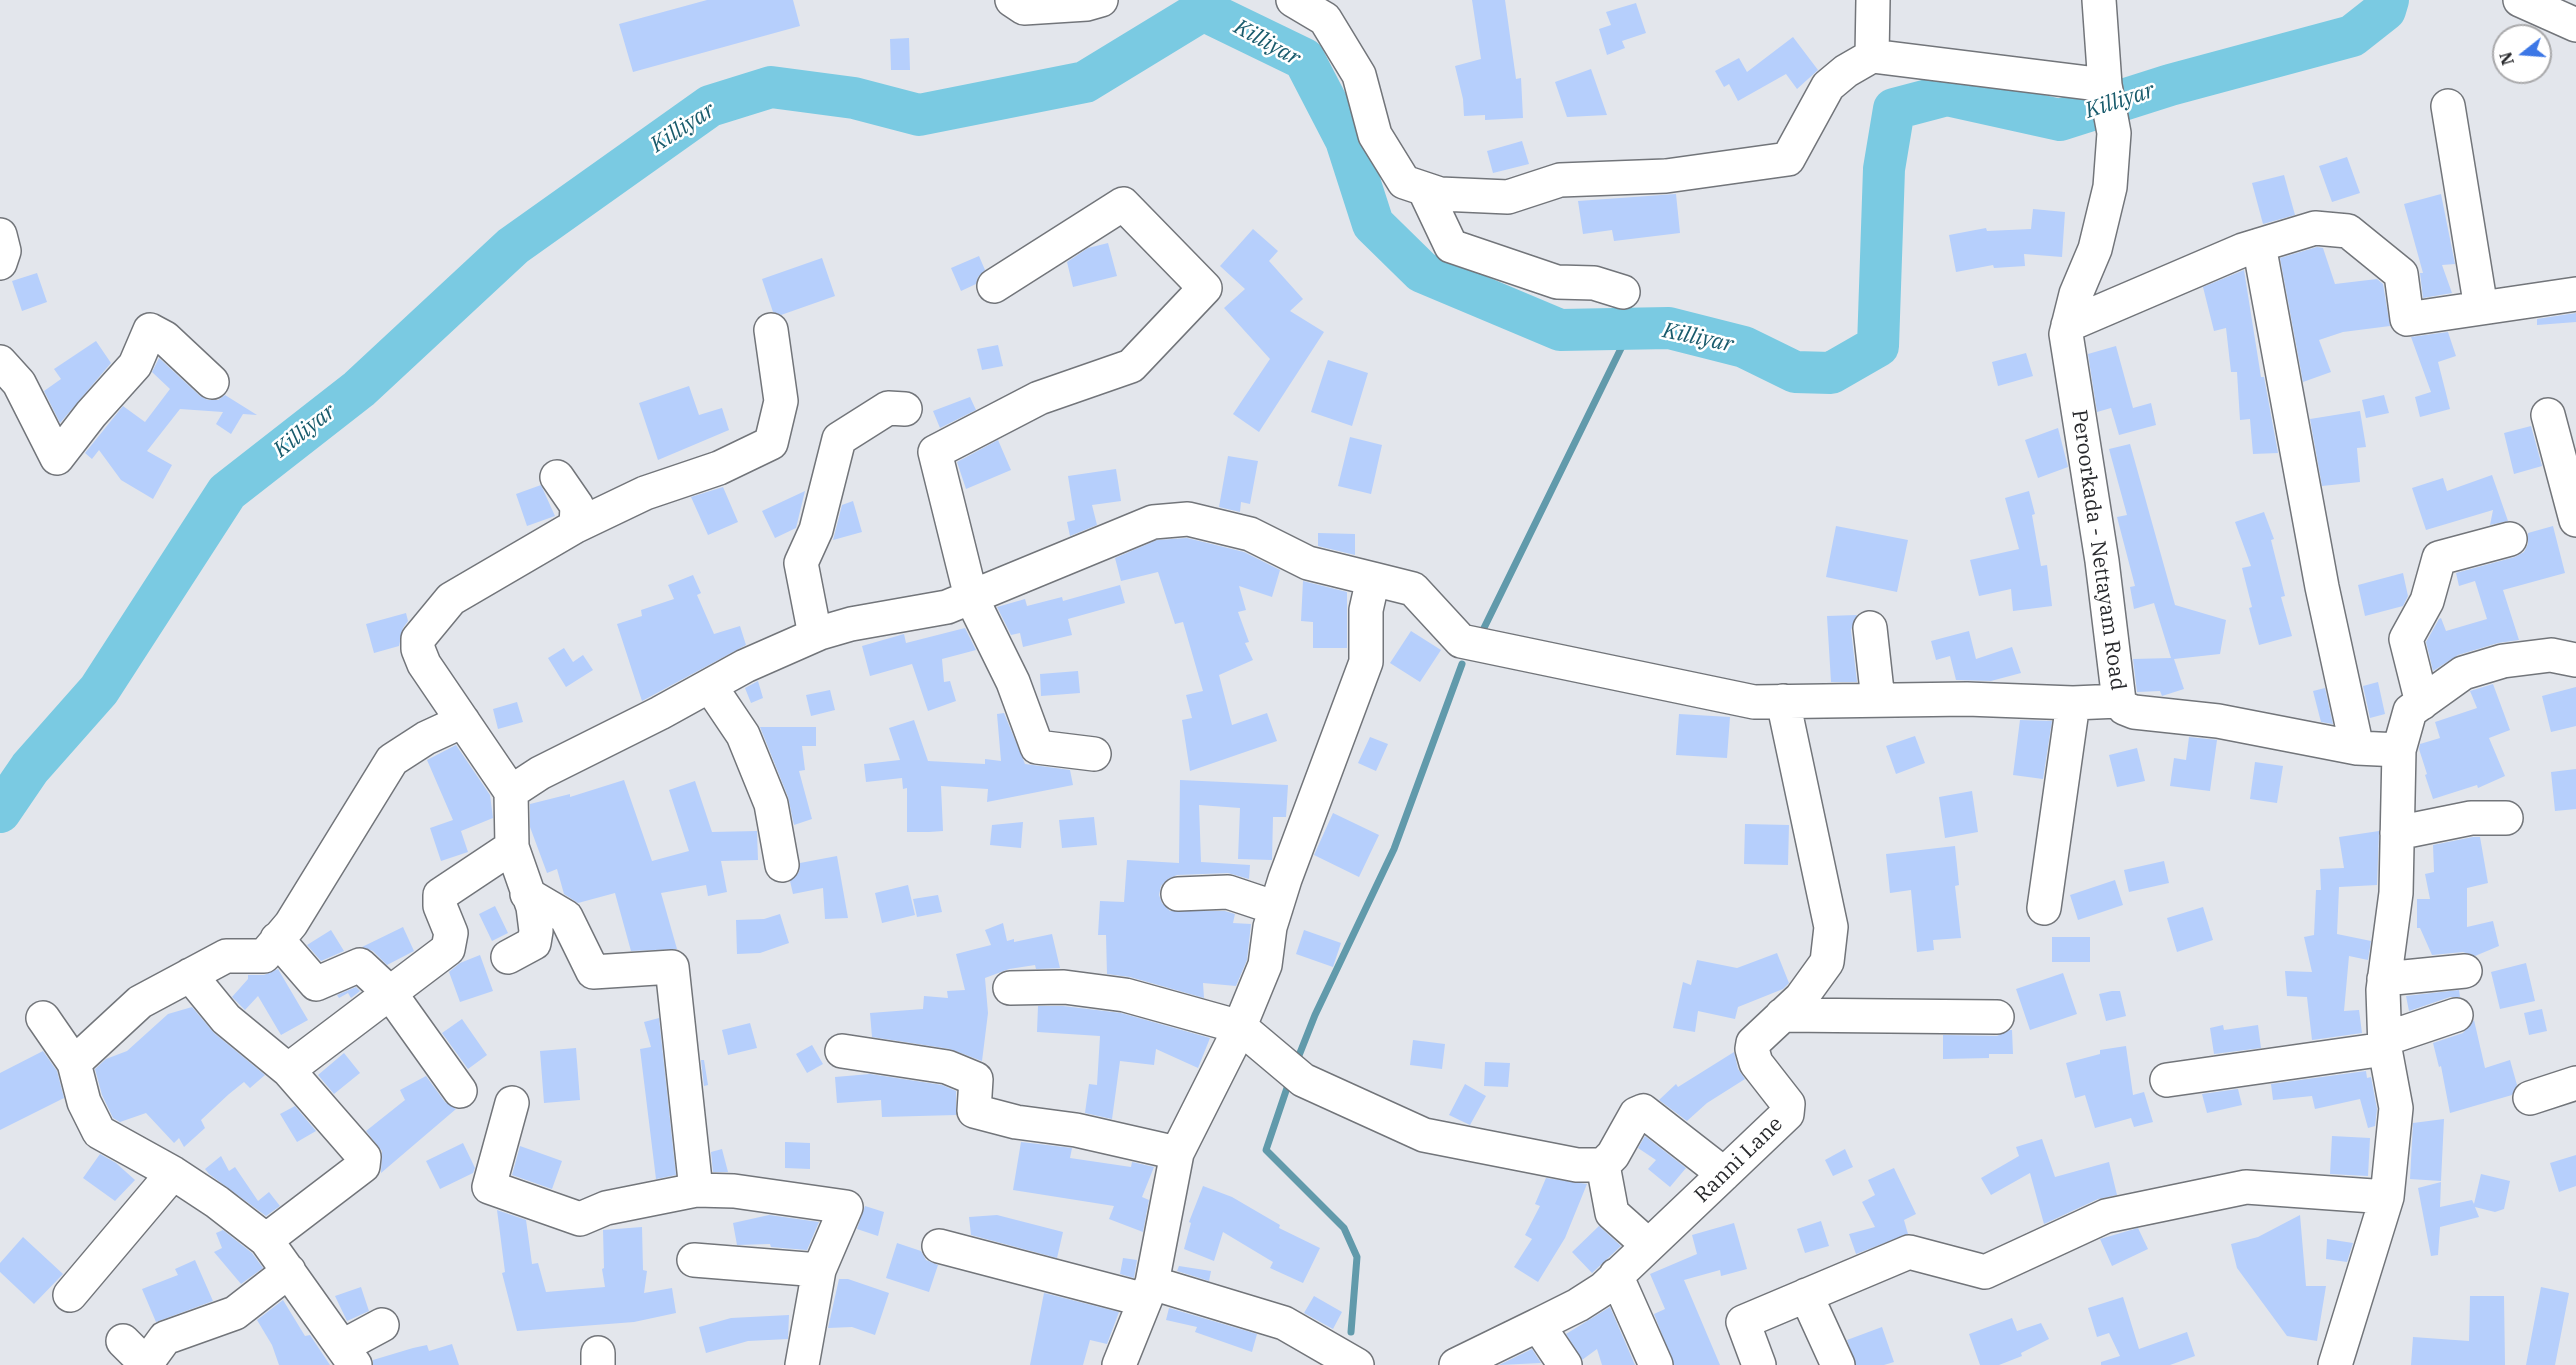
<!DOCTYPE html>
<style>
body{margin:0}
#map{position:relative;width:2576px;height:1365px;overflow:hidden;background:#e3e6ec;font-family:"IBM Plex Serif",serif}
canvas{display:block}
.north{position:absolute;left:2492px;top:24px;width:60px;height:60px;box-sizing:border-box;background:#fff;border:2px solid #a9a9ab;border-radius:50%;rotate:253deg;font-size:16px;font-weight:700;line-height:24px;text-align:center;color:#28292c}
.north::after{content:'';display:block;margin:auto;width:21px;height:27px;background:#3c77e6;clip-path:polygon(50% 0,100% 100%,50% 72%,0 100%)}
</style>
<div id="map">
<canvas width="2576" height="1365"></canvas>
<div class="north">N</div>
</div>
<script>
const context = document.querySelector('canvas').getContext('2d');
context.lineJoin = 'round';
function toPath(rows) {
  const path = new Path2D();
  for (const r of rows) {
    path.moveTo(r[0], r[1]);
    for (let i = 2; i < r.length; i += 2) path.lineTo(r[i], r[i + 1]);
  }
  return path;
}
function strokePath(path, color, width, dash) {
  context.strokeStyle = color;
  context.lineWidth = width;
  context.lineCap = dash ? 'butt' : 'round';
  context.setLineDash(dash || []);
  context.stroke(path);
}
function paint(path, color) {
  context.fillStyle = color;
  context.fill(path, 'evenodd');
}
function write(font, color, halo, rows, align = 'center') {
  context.font = font + ' "IBM Plex Serif",serif';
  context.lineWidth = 5;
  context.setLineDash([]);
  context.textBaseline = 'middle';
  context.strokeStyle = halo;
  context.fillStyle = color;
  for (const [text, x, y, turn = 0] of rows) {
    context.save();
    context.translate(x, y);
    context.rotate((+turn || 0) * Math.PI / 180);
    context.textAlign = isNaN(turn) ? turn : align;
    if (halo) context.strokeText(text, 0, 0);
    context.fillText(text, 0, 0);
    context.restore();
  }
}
const stream = toPath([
 [1483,630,1631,328],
 [1296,1063,1315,1015,1394,849,1462,664],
 [1289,1082,1266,1150,1344,1228,1357,1257,1351,1332]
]);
const river = toPath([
 [0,812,30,768,99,690,227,492,359,389,513,246,710,106,771,87,854,98,919,115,1085,82,1203,10,1304,59,1346,140,1373,224,1422,272,1560,330,1669,328,1744,347,1795,372,1831,373,1878,346,1884,169,1894,109,1947,95,2060,120,2170,85,2352,36,2385,10,2388,0]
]);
const building = toPath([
 [707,0,793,0,800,26,633,72,619,24],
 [1472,0,1505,0,1516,79,1521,78,1523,118,1485,120,1485,115,1464,116,1463,99,1455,66,1481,59],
 [1636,3,1646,33,1622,41,1625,48,1607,55,1599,29,1611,25,1606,12],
 [1793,37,1818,70,1797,89,1786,74,1738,101,1729,84,1724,87,1715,71,1739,58,1747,72],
 [909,38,910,70,891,70,890,39],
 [1591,69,1607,115,1567,117,1555,82],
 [1522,141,1529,164,1493,173,1487,151],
 [2347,157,2360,193,2332,202,2319,166],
 [2284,175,2295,215,2263,224,2252,183],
 [1676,194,1680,233,1614,241,1612,230,1583,234,1578,201],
 [2441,194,2455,264,2442,265,2452,293,2423,298,2420,273,2423,273,2404,204],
 [2033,209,2065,212,2062,257,2024,254,2025,266,1994,268,1993,265,1956,272,1949,235,1986,228,1987,231,2031,229],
 [1253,229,1278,251,1269,261,1303,299,1290,311,1324,332,1259,432,1233,414,1270,359,1224,308,1245,289,1220,266],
 [1108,243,1117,276,1073,287,1067,262,1088,248],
 [2317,247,2323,248,2335,284,2377,279,2383,284,2390,326,2343,332,2319,340,2331,372,2303,382,2280,258],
 [979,256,985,270,978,277,976,284,961,291,951,268],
 [822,258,835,296,781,315,773,312,762,279],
 [2244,270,2261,377,2264,377,2278,453,2253,454,2250,419,2240,420,2237,372,2231,372,2226,328,2214,331,2203,287],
 [37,273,47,302,22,311,12,281],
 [2576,313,2576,322,2537,325,2537,319],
 [2448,332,2456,356,2438,362,2450,409,2420,417,2415,397,2431,392,2411,337],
 [96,341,111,363,60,423,44,391,61,379,54,369],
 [998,345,1003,366,982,370,977,349],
 [2116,346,2133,408,2151,403,2156,425,2119,435,2111,408,2097,412,2088,354],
 [2026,353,2033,376,1998,386,1992,362],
 [159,358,200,396,208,400,218,400,225,395,257,415,243,414,231,434,216,424,223,412,180,409,147,451,172,465,153,499,121,480,99,450,92,459,85,453,123,406,145,422,170,389,152,372],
 [1328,360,1368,373,1352,426,1311,412],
 [689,386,699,415,722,408,729,430,658,460,639,403],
 [2384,395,2389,413,2366,418,2362,400],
 [970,397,976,410,940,428,933,411],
 [2360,411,2366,447,2357,448,2360,482,2322,486,2310,419],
 [2531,426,2542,466,2514,474,2504,433],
 [2058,428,2068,467,2038,478,2025,440],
 [1350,437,1382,445,1371,494,1338,486],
 [998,440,1011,470,966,489,957,462],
 [2130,444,2175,605,2226,620,2220,654,2174,659,2184,689,2162,696,2160,691,2137,692,2133,659,2171,658,2154,603,2134,609,2130,587,2135,586,2117,517,2127,515,2109,449],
 [1228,456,1258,461,1250,504,1241,502,1240,512,1219,507],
 [1116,469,1121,501,1092,505,1097,525,1070,536,1067,522,1075,520,1068,476],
 [2492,475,2508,521,2490,525,2493,510,2426,530,2412,488,2443,478,2447,491],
 [541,485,555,516,527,526,516,494],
 [723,487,738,522,708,535,691,497],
 [805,491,796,528,775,538,762,511],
 [2029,491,2035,514,2032,515,2041,566,2047,565,2052,606,2013,611,2011,589,1979,596,1970,560,2019,549,2005,498],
 [853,501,862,532,833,540,842,505],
 [2264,512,2274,539,2271,540,2285,596,2281,597,2292,636,2259,645,2249,608,2252,607,2242,568,2251,566,2235,522],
 [1836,526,1908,540,1897,592,1826,577],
 [2553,526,2565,573,2503,590,2519,640,2498,643,2458,655,2433,671,2426,642,2439,619,2441,618,2446,631,2487,619,2475,581,2459,586,2456,573,2515,557,2524,552,2528,544,2528,533],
 [1318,533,1355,534,1355,555,1318,546],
 [1187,538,1244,552,1280,570,1272,597,1239,586,1246,610,1238,612,1249,642,1245,643,1253,660,1219,675,1232,725,1267,713,1277,741,1190,771,1182,720,1192,718,1186,695,1203,691,1183,622,1175,624,1158,572,1121,581,1115,558,1157,540],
 [2403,573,2408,596,2403,606,2365,616,2358,585],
 [693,575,701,593,697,595,714,634,740,626,746,645,642,701,617,624,642,616,641,610,674,599,668,585],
 [1303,581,1347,592,1347,648,1313,648,1313,622,1301,621],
 [1120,585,1125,603,1068,619,1072,635,1023,647,1020,633,1011,635,997,607,1025,599,1027,606,1062,597,1063,601],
 [406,613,408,621,403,628,399,646,374,653,366,624],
 [1857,615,1851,630,1857,682,1831,682,1827,616],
 [965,628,976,650,942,659,944,682,950,681,956,701,928,711,912,664,870,676,862,646,904,634,906,643],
 [1411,631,1441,650,1420,682,1390,663],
 [1969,631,1976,659,2012,647,2021,673,1991,681,1956,680,1950,656,1936,660,1931,641],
 [564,648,573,662,583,655,593,670,566,687,548,658],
 [1078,671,1080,693,1041,696,1040,674],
 [758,681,763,698,751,703,745,688],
 [2378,682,2385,714,2370,718,2363,686],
 [2493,684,2510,730,2489,738,2505,776,2478,788,2477,785,2433,799,2425,775,2427,774,2419,749,2420,744,2440,738,2435,722,2477,708,2470,691],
 [2576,687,2576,726,2551,732,2542,696],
 [2325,688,2333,724,2321,722,2313,691],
 [830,690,835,710,811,716,806,695],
 [517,702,523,722,498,729,493,709],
 [1004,713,1025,764,1070,770,1073,785,987,802,988,789,941,786,943,831,929,832,907,832,907,788,903,789,902,778,866,782,864,764,900,760,889,728,914,720,928,761,985,764,985,759,1001,761,997,714],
 [1679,714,1730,717,1727,758,1676,755],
 [2020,720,2052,721,2043,779,2013,775],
 [760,727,816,727,816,746,802,746,805,770,799,771,812,819,794,825,788,797],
 [1915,736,1925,763,1896,774,1886,746],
 [1370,737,1388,744,1376,771,1358,763],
 [2189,737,2217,740,2210,791,2170,786,2174,758,2186,760],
 [456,745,490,795,493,818,461,831,468,852,441,861,430,828,453,820,427,760],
 [2137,748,2145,781,2117,787,2109,755],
 [2255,762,2283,766,2277,803,2250,799],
 [2576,769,2576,809,2555,811,2551,772],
 [624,780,652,861,689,851,669,790,695,781,712,832,757,831,758,860,721,861,727,892,708,896,706,885,661,893,677,949,631,951,615,893,578,903,564,894,557,869,547,873,530,827,530,804,570,794,570,797],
 [1180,780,1288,785,1286,817,1273,817,1272,860,1238,859,1240,808,1199,805,1201,862,1250,865,1249,879,1228,873,1177,875,1168,879,1161,886,1159,895,1162,903,1170,911,1225,911,1235,914,1233,923,1251,924,1247,960,1236,986,1203,983,1204,998,1130,977,1107,974,1106,935,1098,935,1100,901,1124,902,1127,860,1179,863],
 [1972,791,1978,832,1945,838,1939,797],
 [1333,813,1379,835,1359,877,1314,855],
 [1094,817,1097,845,1062,848,1059,820],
 [1023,822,1021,848,990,845,992,825],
 [1745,824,1789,825,1788,865,1744,864],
 [2379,831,2377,885,2339,887,2337,934,2371,941,2368,960,2349,956,2344,1011,2359,1010,2362,1033,2312,1040,2307,997,2287,996,2285,971,2312,972,2304,937,2314,935,2316,890,2321,890,2320,869,2344,868,2339,837],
 [2473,837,2480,837,2488,883,2467,888,2467,927,2493,921,2499,946,2475,956,2463,952,2432,955,2420,928,2417,928,2417,899,2430,899,2425,874,2434,872,2433,845],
 [1955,846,1959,885,1955,886,1961,938,1933,940,1934,950,1917,952,1911,890,1890,893,1886,854],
 [837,856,848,918,825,919,823,888,793,894,790,881,799,872,800,863],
 [2164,861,2169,883,2129,892,2124,870],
 [2115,880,2123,905,2078,920,2070,895],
 [908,885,915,915,882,923,875,893],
 [938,895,942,912,917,917,913,899],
 [495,906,508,933,492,941,479,914],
 [2203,907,2213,940,2177,952,2167,918],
 [780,914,789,943,760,953,737,954,736,920,764,919],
 [1003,923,1007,941,1014,939,1014,942,1052,934,1060,968,1036,969,1035,965,1009,969,985,978,988,1013,982,1061,950,1049,872,1037,870,1013,923,1009,924,996,948,998,947,991,965,990,956,954,991,945,985,930],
 [403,927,414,951,387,965,373,951,362,947],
 [331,930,344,951,321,961,307,945],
 [1304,930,1341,943,1333,967,1296,954],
 [2052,937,2090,937,2090,962,2052,962],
 [1777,953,1789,983,1783,989,1738,1007,1735,1019,1698,1011,1695,1032,1673,1028,1683,982,1691,985,1697,960,1737,968],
 [480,955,493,991,460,1002,449,972,460,963],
 [2526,963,2535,1001,2500,1009,2491,972],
 [278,969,308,1020,281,1035,258,996,245,1010,232,997,248,979,248,975,264,975],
 [2063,973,2077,1014,2030,1030,2016,989],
 [356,987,360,991,351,998,348,993,339,998,337,995],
 [2459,990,2460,997,2450,997,2409,1011,2406,996],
 [2112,991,2120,991,2126,1016,2106,1021,2099,994],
 [1038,1006,1063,1006,1121,1013,1210,1038,1198,1068,1156,1049,1154,1065,1120,1061,1112,1119,1085,1113,1089,1084,1097,1085,1100,1036,1037,1032],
 [192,1007,214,1033,265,1075,250,1088,244,1082,229,1094,201,1120,205,1128,184,1147,179,1138,174,1143,146,1113,120,1122,113,1118,102,1095,95,1069,106,1059,127,1051,168,1014],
 [2542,1009,2547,1031,2529,1035,2524,1013],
 [659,1018,676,1175,656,1179,640,1049,651,1047,644,1022],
 [462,1019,487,1055,468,1069,442,1033],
 [2474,1020,2485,1068,2510,1060,2517,1085,2512,1095,2450,1113,2441,1066,2439,1067,2433,1043,2463,1033],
 [750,1023,757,1048,728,1055,722,1030],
 [2223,1025,2224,1030,2258,1025,2261,1048,2214,1054,2210,1028],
 [2010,1030,2012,1030,2013,1054,1989,1054,1989,1058,1943,1059,1943,1035,1997,1036],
 [1413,1040,1445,1044,1442,1069,1410,1065],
 [812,1045,823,1064,807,1073,796,1054],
 [2126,1046,2133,1095,2144,1092,2153,1122,2134,1127,2131,1118,2095,1128,2085,1095,2075,1098,2066,1063,2100,1054,2100,1050],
 [576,1048,580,1100,544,1103,540,1051],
 [43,1051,57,1071,64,1098,0,1130,0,1073],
 [1734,1052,1738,1069,1745,1079,1707,1103,1687,1121,1659,1100,1676,1084,1678,1087],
 [344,1053,360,1073,334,1094,318,1075],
 [701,1060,704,1060,708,1085,704,1086],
 [1485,1062,1510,1063,1508,1087,1484,1086],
 [2366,1071,2367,1078,2371,1077,2377,1109,2375,1126,2368,1128,2360,1099,2315,1109,2312,1096,2273,1100,2271,1084],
 [870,1074,942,1085,956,1091,956,1115,882,1117,881,1100,837,1103,835,1077],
 [426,1076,445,1102,456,1109,381,1173,382,1151,366,1131,405,1100,400,1090],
 [1465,1084,1486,1096,1470,1125,1449,1115],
 [2238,1089,2242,1105,2207,1113,2202,1094],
 [295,1106,316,1131,297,1142,280,1114],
 [2444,1119,2441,1181,2410,1179,2413,1123],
 [1645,1136,1686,1168,1670,1187,1648,1169,1656,1160,1638,1148],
 [2332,1136,2370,1138,2368,1176,2330,1174],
 [2042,1139,2055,1177,2109,1162,2117,1195,2098,1199,2044,1224,2030,1173,1991,1195,1981,1178,2019,1156,2016,1147],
 [785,1142,810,1143,810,1169,785,1168],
 [1021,1142,1072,1148,1070,1158,1131,1167,1132,1162,1154,1167,1142,1197,1149,1200,1143,1232,1109,1219,1114,1206,1013,1190],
 [463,1143,475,1168,473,1173,440,1189,426,1161],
 [520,1146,562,1161,552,1189,512,1175],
 [722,1149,728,1172,713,1172,711,1152],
 [1845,1149,1853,1167,1833,1176,1825,1160],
 [100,1154,116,1163,135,1180,115,1201,83,1178],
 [2576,1155,2576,1186,2559,1192,2550,1163],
 [221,1156,229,1171,235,1167,258,1201,269,1192,280,1206,266,1216,209,1174,205,1169],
 [1894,1168,1916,1214,1904,1220,1908,1234,1856,1254,1849,1234,1875,1227,1862,1202,1875,1195,1868,1180],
 [2481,1174,2510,1181,2504,1209,2495,1212,2475,1207,2479,1217,2440,1227,2438,1255,2431,1256,2418,1188,2441,1182,2440,1207,2472,1200,2474,1204],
 [1546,1178,1587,1184,1565,1238,1538,1282,1514,1267,1532,1239,1525,1235,1540,1206,1535,1204],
 [1203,1186,1232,1197,1280,1225,1279,1228,1320,1248,1303,1283,1270,1268,1273,1262,1223,1232,1214,1261,1184,1249,1191,1223,1189,1222],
 [865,1206,884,1212,878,1236,857,1229],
 [497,1210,526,1220,532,1264,538,1263,546,1292,605,1287,602,1269,604,1268,603,1230,642,1227,643,1270,647,1271,644,1293,672,1288,676,1313,634,1322,517,1331,502,1273,505,1272],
 [769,1215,819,1222,807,1250,771,1247,770,1244,737,1245,733,1223],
 [997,1215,1063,1232,1057,1258,971,1235,969,1217],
 [2300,1215,2306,1286,2326,1286,2317,1341,2287,1336,2237,1268,2231,1244,2258,1237],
 [1821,1221,1829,1246,1805,1253,1797,1229],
 [1734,1223,1747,1269,1721,1276,1720,1270,1684,1280,1720,1365,1674,1365,1654,1314,1665,1309,1650,1274,1697,1254,1692,1235],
 [1599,1226,1621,1246,1592,1273,1572,1252],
 [2138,1228,2148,1249,2112,1266,2100,1239],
 [223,1230,252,1253,263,1268,241,1284,214,1252,222,1248,216,1233],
 [23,1237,63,1274,34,1304,0,1272,0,1263],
 [2327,1239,2353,1243,2347,1262,2326,1259],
 [897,1243,921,1251,926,1260,938,1265,929,1292,886,1278],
 [1123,1258,1137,1260,1134,1278,1120,1274],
 [195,1260,213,1301,156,1322,142,1289,178,1275,175,1269],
 [1179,1266,1211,1271,1209,1281,1177,1271],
 [839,1279,848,1279,889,1293,875,1335,852,1327,828,1328],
 [361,1287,369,1311,347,1321,335,1296],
 [2541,1287,2569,1293,2555,1365,2526,1365],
 [1044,1293,1119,1312,1107,1344,1090,1340,1083,1365,1030,1365],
 [1314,1296,1342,1312,1333,1329,1304,1313],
 [2470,1296,2504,1296,2505,1365,2411,1365,2413,1337,2469,1341],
 [2123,1297,2139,1349,2187,1332,2195,1356,2170,1365,2101,1365,2101,1362,2120,1356,2109,1333,2097,1337,2088,1308],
 [283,1300,305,1336,310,1335,330,1365,279,1365,272,1345,257,1320],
 [1610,1307,1635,1365,1602,1365,1597,1349,1582,1360,1566,1334],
 [1169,1308,1257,1334,1252,1352,1195,1332,1197,1327,1166,1320],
 [789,1315,788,1339,748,1341,706,1353,699,1327,731,1318],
 [2012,1318,2017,1331,2041,1323,2049,1339,2021,1353,2022,1356,1999,1365,1980,1365,1969,1334],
 [1882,1327,1894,1362,1884,1365,1856,1365,1847,1340],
 [452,1344,459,1365,373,1365,373,1360,413,1348,427,1345,429,1351],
 [1532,1349,1541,1363,1499,1365]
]);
const minor = toPath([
 [1012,0,1024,8,1087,4,1101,0],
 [1293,0,1325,19,1359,75,1375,135,1404,182,1440,194,1508,197,1560,180,1666,176,1788,159,1828,86,1846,71,1872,56],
 [1873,0,1872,56,2105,85],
 [2099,0,2105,85,2114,133,2110,187,2095,249,2076,294,2066,334,2102,561,2119,701,2124,708,2134,712,2218,721,2357,748,2399,750,2396,893,2383,990,2385,1049,2396,1108,2387,1197,2335,1365],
 [2520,0,2576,25],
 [2448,106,2481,308],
 [1424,189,1451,246,1557,282,1594,283,1623,292],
 [0,235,4,251,0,263],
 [2259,245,2322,587,2357,748],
 [994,286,1123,204,1205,288,1131,366,1039,398,935,452,971,597,1013,682,1037,747,1094,754],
 [2068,325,2243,250,2315,228,2348,231,2401,274,2407,319,2576,294],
 [0,362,19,383,57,458,91,414,135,365,150,330,165,338,212,382],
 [2548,415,2576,520],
 [576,526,645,493,719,468,771,443,781,401,771,330],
 [1870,628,1878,700],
 [815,635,801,563,816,530,839,439,888,408,905,409],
 [710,686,743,735,771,804,782,865],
 [2422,703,2406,639,2427,601,2439,558,2510,539],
 [2399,750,2410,711,2463,673,2503,661,2551,655,2576,660],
 [511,792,424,664,418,649,418,639,451,599,576,526,577,506,557,477],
 [2397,833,2471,818,2506,818],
 [527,894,566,917,593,972,672,967,696,1190],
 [1178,894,1228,892,1276,908],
 [2044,908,2073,703],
 [277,939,316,984,360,965,390,993,460,1091],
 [508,957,534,943,536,931,533,907,512,847],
 [190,975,226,1019,288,1070,364,1157,363,1166,266,1240],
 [2384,979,2465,971],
 [1010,988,1064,987,1125,995,1240,1027,1303,1080,1424,1135,1577,1165,1603,1165,1613,1155,1636,1114,1643,1111,1724,1174],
 [1782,1015,1997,1017],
 [43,1018,74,1063,84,1102,99,1132,173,1173,217,1202,266,1240,355,1365],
 [2385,1039,2456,1015],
 [842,1051,947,1067,976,1079,974,1111,1016,1122,1076,1130,1177,1153],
 [74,1063,140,1002,226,956,264,956,291,924,392,760,426,738,463,721],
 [288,1070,448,949,451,933,440,906,440,895,512,847,511,792,540,773,660,713,745,666,820,633,851,624,947,607,1153,522,1188,519,1250,534,1308,563,1373,579],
 [2167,1080,2385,1049],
 [2530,1098,2576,1083],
 [512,1103,489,1187,580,1219,606,1208,696,1190,734,1191,846,1207,819,1270,802,1365],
 [1603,1165,1612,1213,1648,1245],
 [939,1246,1145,1300],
 [694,1260,819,1270],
 [1616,1275,1656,1365],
 [1152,1283,1284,1323,1357,1365],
 [70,1295,173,1173],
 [1806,1295,1838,1365],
 [123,1341,146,1364,165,1338,235,1313,289,1271],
 [343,1346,382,1325],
 [598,1365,598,1353],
 [1119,1365,1152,1283,1177,1153,1235,1038,1265,965,1270,927,1285,879,1366,662,1366,610,1373,579,1413,589,1461,641,1754,702,1967,699,2073,703,2119,701],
 [1456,1365,1538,1325],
 [1565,1365,1538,1325,1578,1305,1603,1289,1787,1114,1788,1104,1756,1063,1752,1049,1753,1043,1801,998,1827,962,1831,927,1783,701],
 [1759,1365,1743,1322,1909,1252,1985,1272,2106,1216,2246,1187,2387,1197]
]);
const streetNames = [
 ["Peroorkada - Nettayam Road",2098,550,82],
 ["Ranni Lane",1739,1160,-44]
];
const waterNames = [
 ["Killiyar",1267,43,29],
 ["Killiyar",2120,101,-18],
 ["Killiyar",683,128,-33],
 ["Killiyar",1698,338,12],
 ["Killiyar",305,431,-38]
];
strokePath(stream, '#619aab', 7);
strokePath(river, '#7acae2', 42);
paint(building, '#b6cffc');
strokePath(minor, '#72757a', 36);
strokePath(minor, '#fff', 33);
write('21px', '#28292c', '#fff', streetNames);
write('italic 22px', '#195b6c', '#fff', waterNames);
</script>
